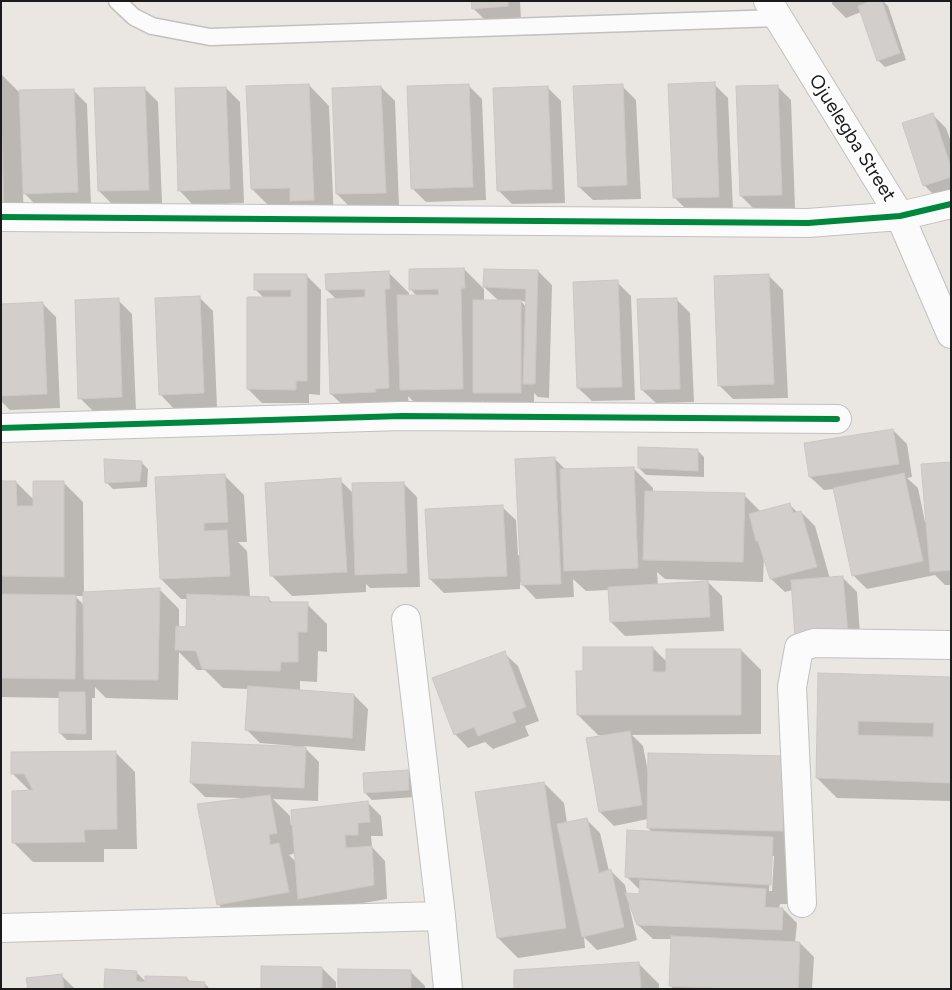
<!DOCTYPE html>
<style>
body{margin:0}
#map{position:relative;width:952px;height:990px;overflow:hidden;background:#eae6e2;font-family:Figtree,sans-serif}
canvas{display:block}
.frame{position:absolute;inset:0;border:2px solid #1b1b1b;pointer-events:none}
</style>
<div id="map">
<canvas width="952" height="990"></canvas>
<div class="frame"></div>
</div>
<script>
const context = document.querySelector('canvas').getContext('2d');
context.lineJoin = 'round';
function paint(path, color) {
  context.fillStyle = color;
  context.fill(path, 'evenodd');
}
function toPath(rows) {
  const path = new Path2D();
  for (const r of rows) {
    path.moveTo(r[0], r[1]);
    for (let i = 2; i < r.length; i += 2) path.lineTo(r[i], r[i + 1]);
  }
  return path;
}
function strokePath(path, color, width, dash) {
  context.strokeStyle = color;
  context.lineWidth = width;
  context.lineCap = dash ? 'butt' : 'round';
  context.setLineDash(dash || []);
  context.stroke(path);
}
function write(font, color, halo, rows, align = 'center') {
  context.font = font + ' Figtree,sans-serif';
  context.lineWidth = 4.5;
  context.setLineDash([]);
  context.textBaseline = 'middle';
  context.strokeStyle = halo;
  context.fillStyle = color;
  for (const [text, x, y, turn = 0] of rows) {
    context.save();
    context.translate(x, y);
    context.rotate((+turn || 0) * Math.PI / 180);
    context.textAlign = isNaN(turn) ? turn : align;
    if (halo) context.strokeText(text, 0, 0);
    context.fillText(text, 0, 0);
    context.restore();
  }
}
const shadow = toPath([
 [473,1,520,1,521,20,487,22,473,8],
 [832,1,883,1,888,6,906,60,885,67,878,60,861,12,846,18,832,4],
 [1,74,19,92,73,90,87,104,91,205,38,207,23,192,24,228,1,229],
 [714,84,728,98,733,210,688,211,674,197],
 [309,85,329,106,334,219,272,209,252,189],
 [468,85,482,99,486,200,426,202,412,188],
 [622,86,636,100,641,199,593,200,579,187],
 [777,86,791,100,795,208,755,210,741,196],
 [381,87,395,101,399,206,351,208,337,194],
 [547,87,561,101,565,203,512,204,498,190],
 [144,88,158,102,162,203,113,205,99,191],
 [226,88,240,102,244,203,193,205,180,191],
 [932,114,946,128,951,142,951,195,938,199,924,185],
 [464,269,484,289,484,301,499,301,484,287,538,271,552,285,549,398,538,397,534,393,534,407,488,406,482,401,483,409,421,409,408,396,409,408,352,414,331,394,337,300,327,290,389,273,409,293,409,296,417,296,410,289],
 [521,301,527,302,526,307],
 [307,276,321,290,320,395,309,394,309,403,262,403,248,389,264,298,256,290],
 [769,276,783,290,788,398,733,399,719,385],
 [617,282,631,296,635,400,592,401,578,388],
 [199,297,213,311,217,407,174,409,161,395],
 [676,299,690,313,694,402,656,403,642,390],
 [118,300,132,314,136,411,94,412,80,398],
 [42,303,56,317,60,408,10,410,1,401,1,305],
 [893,430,907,444,912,477,907,478,918,488,925,522,927,522,951,463,951,585,945,585,935,575,867,589,853,575,834,489,824,490,810,477],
 [697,450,704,457,704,477,646,475,639,468],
 [554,458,566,470,633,468,653,488,653,493,744,495,761,512,789,504,798,513,801,512,815,526,830,579,843,578,857,592,861,648,793,590,785,592,771,579,764,556,763,582,665,579,657,572,658,585,708,582,722,596,724,631,625,636,611,622,609,590,586,591,573,579,574,597,536,599,520,582,520,589,444,593,430,579,502,507,516,520,518,555,521,555],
 [141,462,148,469,147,487,113,489,106,482],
 [224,475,244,495,247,542,238,542,247,551,250,597,268,598,273,603,307,604,327,624,327,652,318,651,317,682,300,681,300,691,354,695,368,709,365,751,303,746,319,762,318,801,273,799,290,816,291,825,367,802,381,816,383,836,371,836,372,847,385,861,387,899,238,924,218,904,242,798,205,797,191,783,295,748,295,746,260,743,246,729,249,689,223,688,205,670,197,670,179,652,178,700,106,698,95,687,95,698,92,698,92,740,67,740,60,733,60,698,1,697,1,482,16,482,34,500,63,482,83,502,84,593,159,589,179,609,179,628,188,628,188,599,181,599,161,579],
 [75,596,85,596,85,606],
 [296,853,296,862,289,855],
 [340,480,353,493,403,483,417,497,420,587,370,588,366,584,366,592,292,596,272,576],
 [653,648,667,662,741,650,761,670,761,734,632,735,643,746,648,772,784,757,803,850,784,850,793,859,791,904,780,904,779,909,783,909,797,923,795,943,800,943,814,957,812,989,673,989,670,985,672,939,653,939,638,925,631,904,629,905,637,940,624,944,597,950,584,937,585,948,518,958,498,938,544,783,564,803,567,823,586,819,600,833,609,871,611,871,625,885,627,894,641,896,641,891,627,877,653,833,648,828,648,819,614,826,600,812,604,735,598,735,578,715,585,673],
 [771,856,774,856,772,891,769,891],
 [504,653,518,666,539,721,525,726,529,736,493,749,485,742,468,748,455,734],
 [819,674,951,678,951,801,837,798,817,778],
 [115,752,135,772,137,849,104,849,104,862,33,862,13,842,30,791,12,773],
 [407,771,414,778,415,797,372,800,365,793],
 [639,964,659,984,659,989,516,989],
 [322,968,336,982,336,989,262,989],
 [136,972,146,982,187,978,191,983,204,983,210,989,105,989],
 [411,972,425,986,425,989,339,989],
 [62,976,75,989,29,989]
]);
const building = toPath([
 [471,1,508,1,508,6,472,9,471,1],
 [871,1,882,1,900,53,877,61,858,6,871,1],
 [715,82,719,197,673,198,668,84,715,82],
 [309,84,314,200,290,201,290,188,251,189,246,86,309,84],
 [469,84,473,187,411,189,407,86,469,84],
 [623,84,627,185,578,187,573,86,623,84],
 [778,85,782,195,740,196,736,86,778,85],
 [381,86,386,193,336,194,332,88,381,86],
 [548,86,552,189,497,191,493,88,548,86],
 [145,87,149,190,98,191,94,88,145,87],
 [226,87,230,189,178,191,175,88,226,87],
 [74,89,78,192,23,194,19,90,74,89],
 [1,112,4,209,1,209,1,112],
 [933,113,951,167,951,177,923,186,902,123,933,113],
 [464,268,465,288,461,288,463,389,400,390,397,295,439,295,438,289,409,290,409,269,464,268],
 [484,269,538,270,535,384,523,384,526,289,483,287,484,269],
 [389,271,390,289,385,289,389,388,375,389,376,392,330,394,327,299,365,297,365,289,326,290,325,274,389,271],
 [254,274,307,274,307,381,296,381,296,390,247,389,247,297,291,297,291,290,254,290,254,274],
 [769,274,774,384,718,386,714,276,769,274],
 [618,280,622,387,577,388,573,282,618,280],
 [200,296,204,393,159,395,155,298,200,296],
 [119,298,122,397,78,399,75,300,119,298],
 [677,298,680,389,641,390,637,299,677,298],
 [473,300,521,300,521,393,473,393,473,300],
 [43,302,47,394,1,396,1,304,43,302],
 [893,429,899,464,809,477,804,443,893,429],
 [638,447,698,449,698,471,638,468,638,447],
 [555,457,561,584,521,585,515,459,555,457],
 [104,459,142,461,140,481,105,483,104,459],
 [951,462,951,570,930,572,921,464,951,462],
 [634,467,638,568,564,571,560,469,634,467],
 [904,473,923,561,852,576,833,488,904,473],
 [225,474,228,522,204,523,204,531,227,530,230,576,160,579,155,477,225,474],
 [341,478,347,572,270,576,265,483,341,478],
 [1,481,16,481,17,506,33,506,33,481,64,481,64,577,1,576,1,481],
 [404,482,407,573,355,575,352,483,404,482],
 [645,491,745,493,743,562,643,560,645,491],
 [790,503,793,513,801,511,817,567,770,579,758,541,756,541,749,514,790,503],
 [503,505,507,576,429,579,425,509,503,505],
 [843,576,848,634,795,638,791,580,843,576],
 [708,581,710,617,610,622,608,587,708,581],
 [160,588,158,680,84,679,83,592,160,588],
 [1,594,76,595,75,679,1,678,1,594],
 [187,594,269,597,269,602,308,602,307,632,298,632,298,662,281,662,280,671,202,669,196,651,175,650,176,626,186,627,187,594],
 [583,647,653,647,653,672,666,672,666,649,741,649,741,715,577,715,576,671,583,671,583,647],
 [505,651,526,707,512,712,516,722,478,736,474,727,454,735,432,678,505,651],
 [818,673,951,677,951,783,816,778,818,673],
 [858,721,934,723,933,737,858,735,858,721],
 [248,686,354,694,352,738,245,730,248,686],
 [59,692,85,692,86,734,59,733,59,692],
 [630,731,642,805,599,812,586,738,630,731],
 [192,742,306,747,304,788,190,783,192,742],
 [116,751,117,829,84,830,85,842,12,843,12,791,33,790,24,774,11,774,11,752,116,751],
 [648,753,785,756,783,831,647,828,648,753],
 [408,770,409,790,364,793,363,773,408,770],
 [544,782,566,928,497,938,475,792,544,782],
 [270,795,277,833,269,835,270,845,279,843,289,892,217,905,197,804,270,795],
 [368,801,370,822,358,823,358,835,345,835,346,848,372,846,374,885,298,899,291,810,368,801],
 [587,818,599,873,611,869,624,927,582,937,557,824,587,818],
 [627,830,773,837,771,885,625,877,627,830],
 [640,880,766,889,765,907,783,908,782,930,637,925,625,893,639,894,640,880],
 [671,936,800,942,798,989,730,989,669,986,671,936],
 [639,962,641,989,514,989,514,970,639,962],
 [261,966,322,967,322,989,261,989,261,966],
 [105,969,137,971,136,981,145,982,145,976,187,977,187,981,205,982,205,989,104,989,105,969],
 [338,969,411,970,411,989,338,989,338,969],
 [62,974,64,989,28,989,26,978,62,974]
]);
const service = toPath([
 [117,1,134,17,152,26,210,37,778,18]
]);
const minor = toPath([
 [768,1,900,216,951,334],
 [1,217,808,223,900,216,951,204],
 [1,428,402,416,837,419],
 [406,619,441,916,448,989],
 [802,903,792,687,799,648,814,643,951,645],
 [1,928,441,916]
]);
const cycleway = toPath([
 [1,217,808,223,900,216,951,204],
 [1,428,402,416,837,419]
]);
const streetNames = [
 ["Ojuelegba Street",852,138,58]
];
paint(shadow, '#0003');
paint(building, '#d2cecb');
strokePath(building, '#cdc7c4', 1);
strokePath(service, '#c2c1bf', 19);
strokePath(minor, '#c2c1bf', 30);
strokePath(service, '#fcfbfb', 16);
strokePath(minor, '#fcfbfb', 28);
strokePath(cycleway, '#00873e', 6);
write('19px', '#1b1b1b', '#fff', streetNames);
</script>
